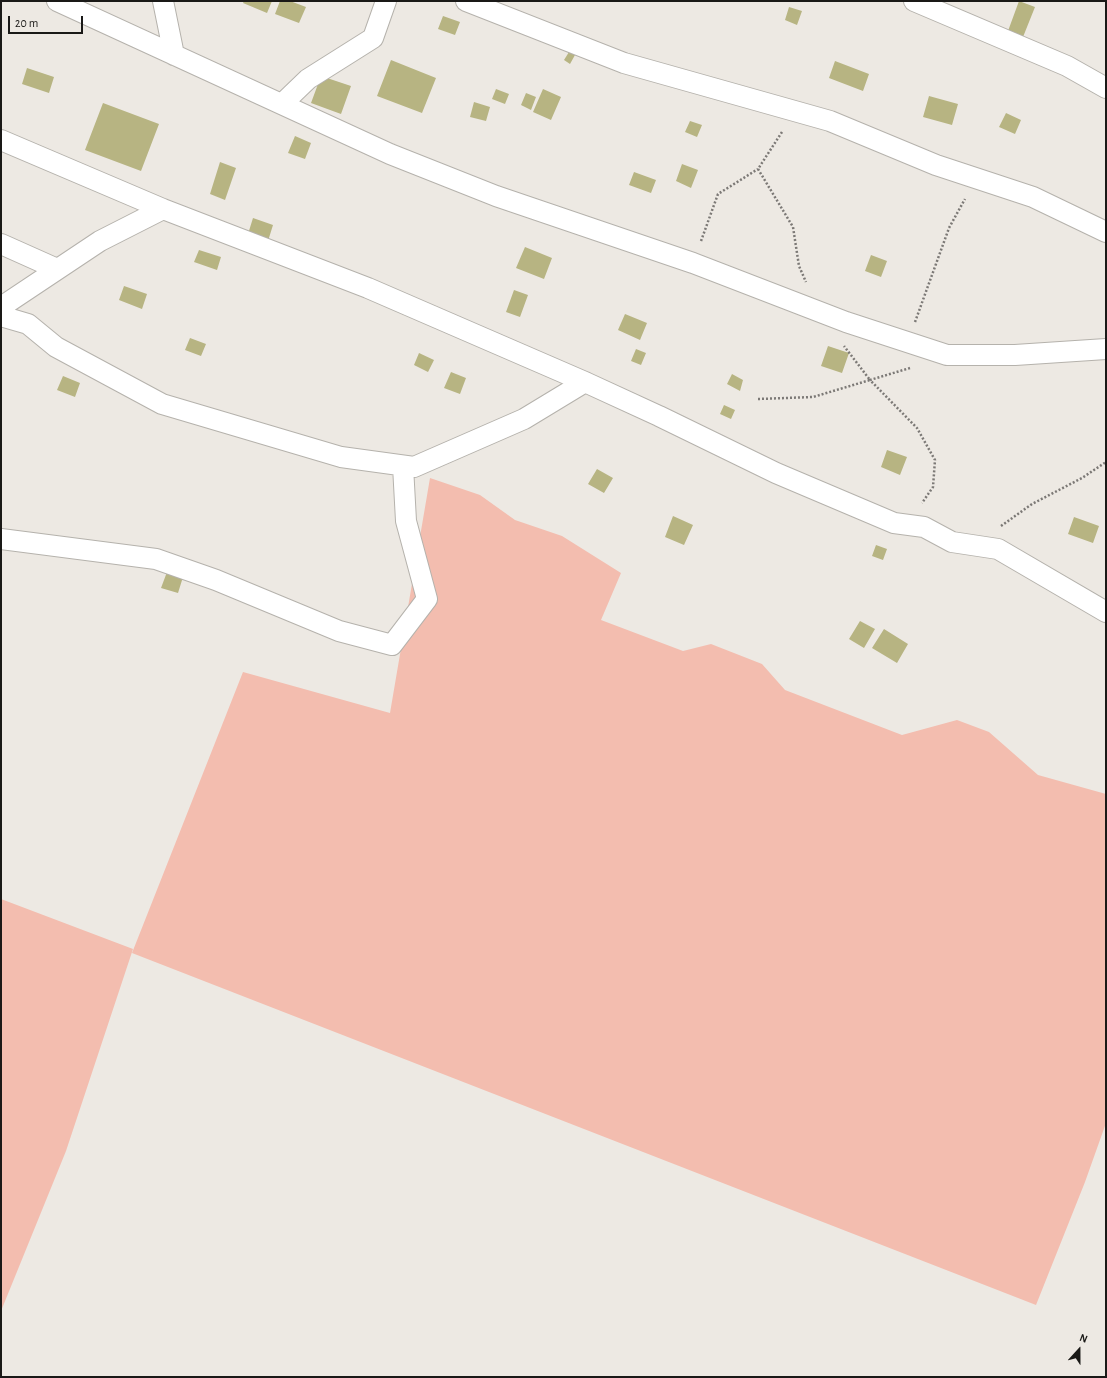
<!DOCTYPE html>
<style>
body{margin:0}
#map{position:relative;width:1107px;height:1378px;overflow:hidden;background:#ede9e3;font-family:"Alegreya Sans",sans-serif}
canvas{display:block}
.frame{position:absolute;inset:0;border:2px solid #1a1917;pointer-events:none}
.north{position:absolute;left:1059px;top:1330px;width:40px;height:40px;-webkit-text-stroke:3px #ede9e3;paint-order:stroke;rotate:21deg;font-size:11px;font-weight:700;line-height:16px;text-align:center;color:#1a1917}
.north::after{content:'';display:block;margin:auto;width:14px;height:18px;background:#1a1917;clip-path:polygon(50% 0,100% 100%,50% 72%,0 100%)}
.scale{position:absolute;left:8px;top:16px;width:75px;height:18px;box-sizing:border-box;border:2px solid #1a1917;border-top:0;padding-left:5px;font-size:12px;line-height:14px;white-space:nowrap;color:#1a1917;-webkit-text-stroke:3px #ede9e3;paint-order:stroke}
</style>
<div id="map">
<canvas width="1107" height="1378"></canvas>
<div class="frame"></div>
<div class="north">N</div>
<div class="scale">20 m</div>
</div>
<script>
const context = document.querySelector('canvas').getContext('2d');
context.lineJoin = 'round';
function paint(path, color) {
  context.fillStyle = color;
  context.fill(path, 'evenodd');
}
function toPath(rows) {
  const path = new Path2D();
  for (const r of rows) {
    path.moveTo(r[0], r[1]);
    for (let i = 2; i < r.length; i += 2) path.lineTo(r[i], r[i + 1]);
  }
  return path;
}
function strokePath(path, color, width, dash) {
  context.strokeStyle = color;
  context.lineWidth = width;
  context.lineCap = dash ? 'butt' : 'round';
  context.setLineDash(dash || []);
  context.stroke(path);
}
const green = toPath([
 [430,478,480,495,515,520,562,536,621,573,601,620,683,651,711,644,762,664,785,690,902,735,957,720,989,732,1038,775,1106,794,1106,1123,1085,1182,1036,1305,132,953,243,672,390,713],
 [1,899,133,949,66,1151,1,1311]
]);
const building = toPath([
 [244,1,272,1,267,13,243,3],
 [280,1,290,1,306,7,299,23,275,14],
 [1019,1,1035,7,1023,37,1008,31],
 [789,7,802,11,797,25,785,20],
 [443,16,460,22,455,35,438,29],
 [569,52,575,55,570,64,564,60],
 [391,60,436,78,422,113,377,96],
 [835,61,869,74,863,91,829,78],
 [27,68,54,77,49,93,22,84],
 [321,76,351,86,341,114,311,103],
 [496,89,509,94,505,104,492,99],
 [543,89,561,97,551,120,533,112],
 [526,93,536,97,531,110,521,105],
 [929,96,958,104,952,125,923,117],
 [474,102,490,107,486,121,470,117],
 [103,103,159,124,141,171,85,150],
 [1006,113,1021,120,1015,134,999,127],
 [690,121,702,125,697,137,685,132],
 [295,136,311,143,305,159,288,153],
 [220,162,236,168,225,200,210,194],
 [682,164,698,170,691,188,676,181],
 [634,172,656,180,651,193,629,185],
 [253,218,273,225,268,241,248,234],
 [525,247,552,258,544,279,516,268],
 [199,250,221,257,217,270,194,262],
 [871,255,887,261,881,277,865,271],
 [124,286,147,294,142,309,119,300],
 [514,290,528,295,520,317,506,312],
 [625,314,647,323,640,340,618,330],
 [190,338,206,344,201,356,185,350],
 [828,346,849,353,842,373,821,366],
 [636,349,646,353,641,365,631,361],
 [419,353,434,360,428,372,414,365],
 [451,372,466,378,460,394,444,388],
 [732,374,743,380,740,391,727,384],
 [63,376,80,383,75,397,57,390],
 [724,405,735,410,731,419,720,414],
 [887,450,907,457,900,475,881,467],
 [597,469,613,478,604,493,588,484],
 [673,516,693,525,684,545,665,537],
 [1074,517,1099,526,1093,543,1068,534],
 [876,545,887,549,883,560,872,556],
 [167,572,183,577,178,593,161,588],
 [860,621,875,629,864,648,849,639],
 [884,629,908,644,897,663,872,648]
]);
const path = toPath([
 [782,132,758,169,793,227,799,266,806,282],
 [701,241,718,194,758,169],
 [915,322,949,228,965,199],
 [910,368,870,380,917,428,935,460,933,487,922,503],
 [758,399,813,397,870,380,844,346],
 [1001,526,1032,504,1082,478,1106,462]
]);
const street = toPath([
 [57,1,390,154,496,196,693,263,846,322,947,355,1015,355,1106,349],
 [163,1,174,55],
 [466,1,624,63,830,121,936,165,1033,197,1106,232],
 [914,1,1067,66,1106,88],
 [282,104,308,79,373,38,386,1],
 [1,140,163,209,368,288,585,382,659,416,776,473,894,523,924,527,952,542,998,549,1106,612],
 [1,244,57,269],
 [1,307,100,241,163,209],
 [1,316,28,324,56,347,162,404,341,457,414,467,524,419,585,382],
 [1,539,156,559,216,580,339,631,392,645,427,599,406,521,403,466]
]);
paint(green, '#f3bdaf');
paint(building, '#b7b482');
strokePath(street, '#b5b2ac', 22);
strokePath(path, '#7c7976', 2.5, [2, 2]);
strokePath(street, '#fff', 20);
</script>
